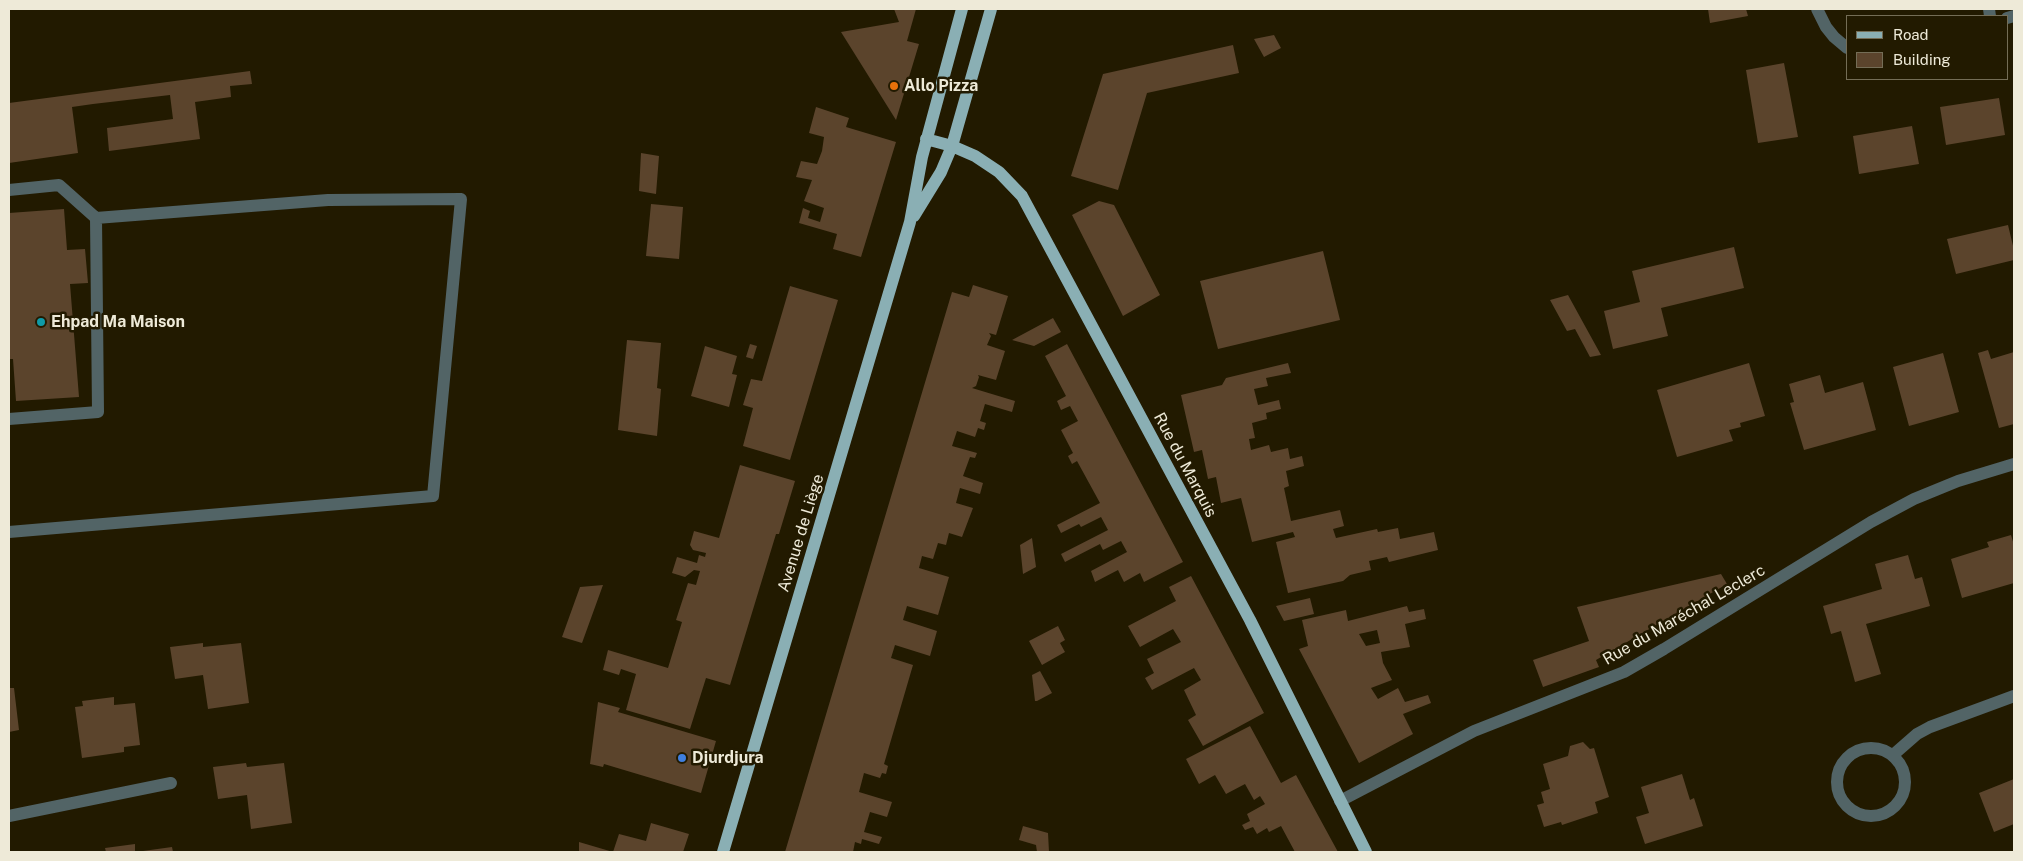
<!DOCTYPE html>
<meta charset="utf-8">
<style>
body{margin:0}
#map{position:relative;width:2023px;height:861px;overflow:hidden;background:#221a00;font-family:"Public Sans",sans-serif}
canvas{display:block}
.frame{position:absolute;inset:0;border:10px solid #eeead8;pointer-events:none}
.legend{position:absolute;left:1846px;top:15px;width:162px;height:65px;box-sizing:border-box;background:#221a00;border:1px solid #746d56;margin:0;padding:6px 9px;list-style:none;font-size:15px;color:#eeead8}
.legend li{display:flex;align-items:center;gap:10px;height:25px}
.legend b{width:25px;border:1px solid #746d56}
</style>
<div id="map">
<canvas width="2023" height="861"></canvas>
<div class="frame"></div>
<ul class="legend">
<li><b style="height:6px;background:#8aafb4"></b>Road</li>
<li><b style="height:14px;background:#5b442c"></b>Building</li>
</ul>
</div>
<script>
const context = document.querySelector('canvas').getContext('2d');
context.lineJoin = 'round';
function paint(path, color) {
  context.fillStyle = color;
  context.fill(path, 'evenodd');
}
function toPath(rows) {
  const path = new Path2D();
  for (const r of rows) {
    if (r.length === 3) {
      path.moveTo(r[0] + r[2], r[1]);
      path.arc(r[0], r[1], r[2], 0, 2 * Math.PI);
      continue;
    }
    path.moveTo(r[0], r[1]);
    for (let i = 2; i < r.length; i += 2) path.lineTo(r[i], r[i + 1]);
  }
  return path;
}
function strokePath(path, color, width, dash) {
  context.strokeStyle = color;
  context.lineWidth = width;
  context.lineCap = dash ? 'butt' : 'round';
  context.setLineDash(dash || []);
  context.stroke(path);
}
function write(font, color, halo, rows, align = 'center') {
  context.font = font + ' "Public Sans",sans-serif';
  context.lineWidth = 5;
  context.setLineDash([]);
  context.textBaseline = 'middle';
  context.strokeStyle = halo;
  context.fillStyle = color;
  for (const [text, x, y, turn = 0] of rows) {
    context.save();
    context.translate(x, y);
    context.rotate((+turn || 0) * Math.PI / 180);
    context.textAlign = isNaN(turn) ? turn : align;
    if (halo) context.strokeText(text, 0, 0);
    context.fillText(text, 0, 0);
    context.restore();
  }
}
const building = toPath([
 [894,9,916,9,907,41,919,44,896,120,841,32,899,22],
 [1708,9,1746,9,1748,16,1710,23],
 [1274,35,1281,48,1264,57,1254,39],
 [1233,45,1239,73,1147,93,1118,190,1071,176,1103,74],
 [1784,63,1798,137,1758,143,1746,70],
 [250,71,252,84,230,86,231,97,195,102,200,139,109,151,107,128,173,119,170,95,93,104,72,107,78,153,9,163,9,103],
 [1999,98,2005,135,1946,145,1940,107],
 [816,107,849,118,846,127,896,142,861,257,833,249,837,234,799,223,803,208,810,211,808,218,820,222,824,208,804,201,812,180,796,177,801,161,817,164,822,151,824,137,809,133],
 [1912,126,1919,164,1859,174,1853,136],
 [641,153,659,156,656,194,639,191],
 [1099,201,1114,205,1160,295,1123,316,1072,215],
 [651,204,683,207,679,259,646,256],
 [64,209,67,250,85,249,88,283,70,284,79,397,16,401,13,359,9,359,9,213],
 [2008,225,2014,250,2014,260,1956,274,1947,239],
 [1734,247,1744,288,1661,308,1668,336,1613,349,1604,311,1640,302,1632,271],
 [1323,251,1340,320,1218,349,1200,281],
 [973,285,1008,296,996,335,989,333,991,336,987,345,1005,351,996,380,978,375,979,377,976,386,972,388,1015,401,1012,412,985,404,980,421,986,423,984,430,978,428,975,437,957,431,952,446,977,453,975,458,970,457,963,476,983,483,980,494,960,488,956,503,973,508,962,537,949,533,946,545,938,543,933,559,922,556,919,568,949,577,938,615,907,606,903,620,937,631,930,656,895,645,891,658,913,665,884,764,888,766,886,774,882,773,880,778,864,773,859,792,892,802,887,817,870,812,864,832,882,837,879,844,862,839,861,844,855,842,853,852,785,852,952,292,969,297],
 [790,286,838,300,790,460,743,446,753,408,743,405,751,379,762,381],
 [1568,295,1585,326,1601,355,1590,357,1575,329,1567,331,1550,300],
 [1053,318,1061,332,1034,346,1012,340],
 [627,340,661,343,657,388,661,389,657,436,618,430],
 [750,344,757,346,753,359,746,357],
 [1067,344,1183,562,1144,582,1140,573,1124,582,1118,570,1095,582,1091,571,1127,552,1121,541,1103,550,1100,544,1065,562,1061,554,1108,530,1101,517,1081,527,1079,524,1061,533,1057,525,1100,503,1077,461,1072,464,1068,456,1073,453,1061,430,1078,421,1070,406,1061,410,1057,401,1066,396,1045,356],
 [705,346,737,356,732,374,737,375,729,407,691,396],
 [1988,350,1991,359,2014,352,2014,424,1999,428,1978,353],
 [1943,353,1959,412,1909,426,1893,367],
 [1288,363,1291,373,1266,378,1268,386,1254,389,1258,405,1279,400,1281,409,1266,413,1267,419,1252,423,1255,438,1249,439,1251,450,1269,445,1271,452,1288,448,1290,459,1302,456,1304,466,1286,471,1289,486,1284,488,1291,521,1340,510,1344,526,1333,529,1336,538,1377,529,1378,532,1398,528,1400,539,1434,532,1438,550,1389,562,1387,557,1369,561,1371,570,1350,575,1343,581,1288,593,1276,542,1295,537,1293,532,1252,542,1241,498,1221,503,1216,477,1208,479,1202,450,1194,452,1181,395,1222,385,1226,378],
 [1749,363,1765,416,1740,423,1741,427,1729,430,1733,441,1677,457,1657,390],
 [1820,375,1825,393,1863,382,1876,430,1804,450,1790,403,1794,402,1789,384],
 [740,465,795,481,779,534,776,534,730,685,706,678,690,729,626,710,636,674,621,669,619,675,603,670,608,650,668,668,682,622,676,620,688,583,696,585,700,571,694,570,685,577,672,573,677,557,697,563,699,555,705,557,706,553,693,550,690,545,694,531,719,538],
 [2011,535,2014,545,2014,583,1962,598,1951,559,1989,547,1987,542],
 [1032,538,1036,567,1023,574,1020,545],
 [1908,555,1915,579,1922,577,1930,606,1866,624,1881,674,1855,682,1841,631,1831,634,1823,606,1882,589,1875,564],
 [1721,574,1727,584,1596,660,1599,667,1543,687,1533,660,1589,641,1577,607],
 [1191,576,1264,713,1203,746,1188,720,1196,715,1184,690,1201,680,1194,668,1152,690,1145,678,1154,673,1147,659,1181,642,1173,629,1140,647,1128,626,1176,601,1169,587],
 [603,585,582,643,562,637,580,587],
 [1310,598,1314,614,1284,621,1276,606],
 [1407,606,1409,612,1424,609,1426,619,1405,624,1410,647,1381,652,1383,663,1392,680,1371,688,1378,699,1398,688,1405,702,1428,695,1431,703,1403,714,1413,734,1359,763,1299,649,1308,646,1302,620,1346,610,1348,621],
 [1377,630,1380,643,1366,646,1359,634],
 [1058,626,1065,640,1060,643,1065,652,1042,665,1029,641],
 [203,643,203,647,241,643,249,703,208,709,203,675,175,679,170,647],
 [1040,671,1052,693,1037,701,1035,701,1032,675],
 [9,688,14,688,19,730,9,732],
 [114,697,114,705,135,703,140,745,124,747,124,752,82,758,75,707,83,706,82,701],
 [598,702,620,708,618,712,716,741,701,793,604,764,603,767,590,764],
 [1250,726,1281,783,1296,775,1338,852,1295,852,1281,826,1269,832,1267,828,1257,834,1253,827,1245,830,1242,825,1250,821,1247,814,1265,804,1260,796,1254,800,1245,784,1226,794,1215,775,1199,784,1186,759],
 [1583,742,1590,749,1594,748,1609,797,1595,802,1598,813,1562,825,1561,822,1544,827,1537,805,1544,803,1541,792,1550,789,1543,764,1568,756,1570,746],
 [246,763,247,767,284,763,292,823,251,829,247,795,218,799,213,767],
 [1682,774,1690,800,1694,798,1703,826,1645,844,1636,817,1649,813,1641,787],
 [2014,779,2014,824,1994,832,1979,793],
 [651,823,689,834,683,852,579,852,579,842,613,852,619,834,646,841],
 [1023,826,1048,833,1049,852,1037,852,1036,845,1019,840],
 [135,844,135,852,106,852,105,848],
 [172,847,173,852,143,852,143,851]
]);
const minor = toPath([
 [1817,9,1826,27,1834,37,1847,48],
 [1989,9,1990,16],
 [2007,18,2014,16],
 [9,190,59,185,96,218,98,412,9,419],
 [9,532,433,496,461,199,328,200,96,218],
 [1871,782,34],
 [1893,755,1917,734,1930,727,2014,696],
 [1340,801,1474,731,1624,672,1664,649,1871,522,1914,499,1958,481,2014,464],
 [9,816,171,783]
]);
const major = toPath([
 [926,139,952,146,975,156,999,172,1022,196,1250,620,1366,852],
 [914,216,941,172,952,146,991,9],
 [723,852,910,222,922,157,962,9]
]);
const markers = [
 [894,86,5,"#e8710a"],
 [41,322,5,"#0f9aa8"],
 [682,758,5,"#3f7fe0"]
];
const poiNames = [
 ["Allo Pizza",904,86],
 ["Ehpad Ma Maison",51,322],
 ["Djurdjura",692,758]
];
const streetNames = [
 ["Rue du Marquis",1185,465,62],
 ["Avenue de Liège",801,533,-73],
 ["Rue du Maréchal Leclerc",1684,615,-30]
];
paint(building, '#5b442c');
strokePath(minor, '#526466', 12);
strokePath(major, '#8aafb4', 12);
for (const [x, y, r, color] of markers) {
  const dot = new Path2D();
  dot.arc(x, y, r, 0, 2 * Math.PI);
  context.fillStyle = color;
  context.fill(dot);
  strokePath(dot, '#221a00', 2);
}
write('bold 16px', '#eeead8', '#221a00', poiNames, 'left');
write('16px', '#eeead8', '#221a00', streetNames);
</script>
